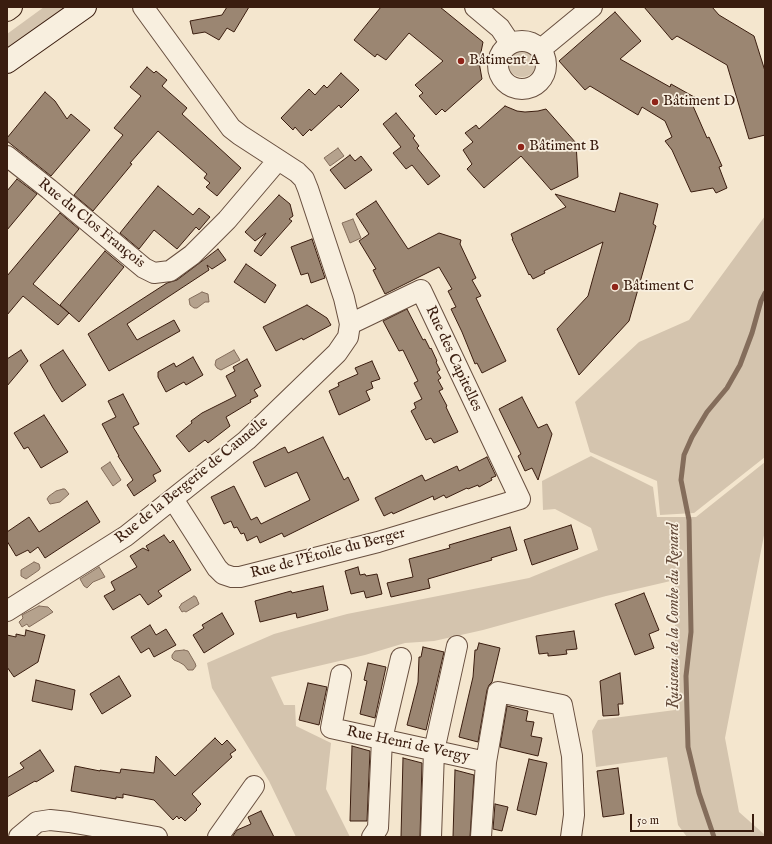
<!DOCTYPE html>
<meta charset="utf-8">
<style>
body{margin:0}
#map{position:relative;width:772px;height:844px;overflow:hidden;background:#f4e6ce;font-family:"IM FELL English",serif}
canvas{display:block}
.frame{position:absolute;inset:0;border:8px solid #3a1d0f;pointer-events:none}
.scale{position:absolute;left:630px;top:814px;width:124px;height:18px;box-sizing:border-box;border:2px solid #3a1d0f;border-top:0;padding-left:5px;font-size:12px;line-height:14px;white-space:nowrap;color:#3a1d0f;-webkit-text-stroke:3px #f8efdf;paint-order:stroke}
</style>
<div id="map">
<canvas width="772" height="844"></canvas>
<div class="frame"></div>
<div class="scale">50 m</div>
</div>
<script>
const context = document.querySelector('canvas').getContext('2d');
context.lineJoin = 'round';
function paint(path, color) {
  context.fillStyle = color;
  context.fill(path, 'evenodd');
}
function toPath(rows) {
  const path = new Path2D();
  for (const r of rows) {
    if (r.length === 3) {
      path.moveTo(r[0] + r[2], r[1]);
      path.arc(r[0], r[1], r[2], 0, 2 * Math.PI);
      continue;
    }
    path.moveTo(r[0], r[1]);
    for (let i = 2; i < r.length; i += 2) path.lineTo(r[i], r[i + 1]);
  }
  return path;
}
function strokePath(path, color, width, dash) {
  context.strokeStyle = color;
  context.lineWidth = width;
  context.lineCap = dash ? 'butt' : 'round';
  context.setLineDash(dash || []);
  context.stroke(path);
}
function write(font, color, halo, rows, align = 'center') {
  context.font = font + ' "IM FELL English",serif';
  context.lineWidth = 3.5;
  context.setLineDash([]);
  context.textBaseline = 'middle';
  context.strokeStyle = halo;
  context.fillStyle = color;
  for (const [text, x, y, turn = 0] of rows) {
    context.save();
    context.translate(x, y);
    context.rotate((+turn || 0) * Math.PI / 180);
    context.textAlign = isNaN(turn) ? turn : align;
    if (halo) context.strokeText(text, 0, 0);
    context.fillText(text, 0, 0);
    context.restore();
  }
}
const green = toPath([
 [44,7,71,7,7,50,7,34],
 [522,63,14],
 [765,216,765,457,694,513,660,515,657,481,590,452,575,402,639,342,689,320],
 [591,456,653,487,657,517,696,517,765,462,765,530,725,738,739,812,765,835,765,837,687,837,678,825,667,757,596,767,592,731,598,720,675,710,675,580,606,596,483,630,434,641,405,643,365,655,271,677,284,705,295,705,296,726,331,743,326,789,350,837,296,837,269,781,212,688,207,663,274,634,347,614,529,578,598,550,591,528,555,509,543,510,542,481]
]);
const water = toPath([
 [338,148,344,156,330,166,324,158,338,148],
 [353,219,361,238,350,243,342,223,353,219],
 [202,292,208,294,209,302,205,302,197,308,194,308,190,305,189,299,202,292],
 [234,350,240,360,221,370,217,368,215,365,216,360,234,350],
 [110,462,121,480,113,486,101,468,110,462],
 [63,489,65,489,69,494,60,502,50,504,47,499,49,496,56,491,63,489],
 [34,562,39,564,40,568,39,570,26,579,21,576,21,570,34,562],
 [99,567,105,577,93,582,87,588,84,586,80,579,99,567],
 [194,596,196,597,199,604,186,612,184,611,182,612,179,607,181,605,181,604,194,596],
 [39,606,48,607,53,612,29,627,27,624,22,627,19,622,23,618,22,615,39,606],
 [184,650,188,651,195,663,196,666,193,670,188,670,184,665,179,662,174,660,172,658,172,655,175,651,184,650]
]);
const stream = toPath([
 [714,837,699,793,688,747,686,676,691,632,689,520,681,480,684,455,692,437,707,412,727,388,740,365,752,333,761,301,765,293]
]);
const building = toPath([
 [227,7,249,7,234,32,227,28,219,40,205,32,193,34,190,21,222,15,227,7],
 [381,7,440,7,483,42,479,62,482,79,445,112,442,109,436,115,419,96,423,93,415,85,443,61,409,33,386,60,377,54,375,57,354,40,381,7],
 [644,7,712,7,719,15,754,36,765,71,765,135,749,139,727,65,677,36,672,40,644,7],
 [615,12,641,41,620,59,670,87,671,84,696,98,693,106,707,138,709,137,722,166,719,167,727,188,716,193,713,188,691,192,672,150,665,141,672,137,665,121,642,107,638,115,590,86,585,90,559,61,615,12],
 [147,67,154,73,156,71,167,80,162,86,187,108,182,114,241,168,217,196,206,187,210,183,204,178,207,174,158,131,130,163,132,164,93,211,74,195,123,135,114,128,141,96,130,87,147,67],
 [341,73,359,90,341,108,339,105,311,131,310,129,303,136,295,127,293,130,281,118,309,89,315,95,324,85,327,88,341,73],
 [45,92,55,101,67,119,71,114,90,130,51,176,7,141,7,138,45,92],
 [505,106,517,111,525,112,538,111,546,109,576,143,578,177,551,190,521,156,484,188,467,169,472,164,463,150,473,142,465,133,476,125,479,129,505,106],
 [396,113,415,136,413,138,419,146,417,148,440,176,428,185,412,165,406,169,393,153,401,147,383,124,396,113],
 [350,155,355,161,361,156,372,170,345,189,330,170,350,155],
 [17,179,37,194,7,230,7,191,17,179],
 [158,186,193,215,199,208,210,217,199,230,196,227,177,249,154,230,139,249,120,233,158,186],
 [620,193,658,204,653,224,656,226,629,321,579,375,557,329,588,296,603,242,544,271,545,273,533,279,530,274,529,275,512,239,513,239,511,234,566,207,555,194,615,212,620,193],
 [279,195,290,204,293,216,289,219,292,221,261,256,254,251,266,233,255,241,245,232,279,195],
 [376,201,408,249,439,233,461,240,460,244,476,278,472,280,481,296,476,298,506,361,482,373,477,363,475,364,462,332,451,309,456,307,448,291,452,289,439,267,385,294,373,270,376,269,359,241,369,234,356,214,376,201],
 [60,213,79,229,33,284,69,313,58,325,23,296,7,315,7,276,60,213],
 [312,239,325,278,311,283,308,273,301,275,291,247,312,239],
 [218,249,226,260,212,269,207,265,209,270,127,324,137,340,174,320,180,331,109,371,88,334,167,283,177,280,218,249],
 [105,251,124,267,79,322,60,305,105,251],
 [246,264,276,285,265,303,234,282,246,264],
 [307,305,327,318,331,325,303,340,302,338,276,351,263,327,307,305],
 [407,309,423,340,425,339,430,349,431,348,437,361,436,362,440,370,437,372,441,378,438,380,443,389,439,391,447,406,446,407,458,432,434,443,431,438,426,440,411,411,416,408,414,403,422,399,414,383,418,381,403,350,399,351,383,321,407,309],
 [21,350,28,361,7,386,7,359,21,350],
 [63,350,86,385,62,402,53,388,40,365,63,350],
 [193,357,203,375,186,385,184,382,166,392,158,377,158,372,174,363,176,367,193,357],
 [247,359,261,386,254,390,258,396,250,400,251,402,226,417,230,426,208,443,205,440,189,452,176,436,192,423,191,421,202,413,236,396,226,376,235,371,233,367,247,359],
 [372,361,380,379,371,382,373,388,366,391,370,400,339,415,329,391,339,386,338,383,358,374,355,368,372,361],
 [123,394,139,424,133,427,161,471,153,475,156,481,134,496,127,485,133,480,118,456,119,456,102,424,116,417,108,401,123,394],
 [522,397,538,428,547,424,552,434,538,480,532,468,525,471,518,456,521,454,499,409,522,397],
 [44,415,68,452,41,468,28,447,24,449,14,433,44,415],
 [323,437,344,480,348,477,359,500,284,537,282,533,260,543,257,536,247,541,244,533,241,534,237,527,234,528,231,521,224,524,211,497,234,486,251,520,257,517,261,524,310,500,297,472,265,487,253,462,285,447,288,453,323,437],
 [487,457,496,476,491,478,492,480,479,487,478,485,468,489,467,488,446,498,444,495,434,500,433,496,393,514,392,512,384,516,375,498,422,475,425,481,457,466,459,471,487,457],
 [87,501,100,522,45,558,38,547,30,553,28,550,16,556,7,541,7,532,29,517,39,532,87,501],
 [571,525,578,549,532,565,524,540,571,525],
 [510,527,517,550,491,558,492,560,428,579,430,588,391,597,387,583,413,577,409,559,450,548,449,545,510,527],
 [164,535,170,543,173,540,191,570,158,591,162,596,148,605,140,594,113,610,104,596,115,590,111,582,137,567,130,556,143,548,149,551,146,546,164,535],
 [358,567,360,575,365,574,366,576,377,574,382,594,366,598,364,591,351,594,345,571,358,567],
 [323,586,328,610,297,618,296,613,260,622,255,601,291,591,292,593,323,586],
 [644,593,659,630,649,634,654,648,635,655,615,604,644,593],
 [222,613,234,634,204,653,193,635,204,628,202,625,222,613],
 [150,625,156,635,166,629,176,645,154,657,149,648,141,653,131,637,150,625],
 [26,630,45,635,38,662,14,677,7,667,7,635,16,637,16,634,25,636,26,630],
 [574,631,577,649,566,650,567,654,559,655,548,656,548,653,539,654,536,636,574,631],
 [479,643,500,648,492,682,489,685,487,690,478,742,459,737,473,677,475,650,477,650,479,643],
 [423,647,444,652,426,730,407,725,418,682,419,657,421,657,423,647],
 [368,663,386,667,375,718,360,714,367,681,364,680,368,663],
 [620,673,623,704,618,704,619,715,603,716,600,681,620,673],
 [119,676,131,696,102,714,90,694,119,676],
 [36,680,75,690,72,710,32,701,36,680],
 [308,683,327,687,319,725,299,720,308,683],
 [507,706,528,711,526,721,534,722,531,736,542,738,538,756,500,747,507,706],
 [215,738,222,745,227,740,236,750,230,754,232,757,192,794,201,804,196,809,197,810,185,821,181,817,179,819,177,816,173,820,154,800,123,794,123,798,116,797,116,799,71,791,75,766,100,771,100,770,120,773,121,769,154,773,156,756,175,776,215,738],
 [352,746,370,751,367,821,350,821,352,746],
 [40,750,54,771,36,782,35,781,7,797,7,778,24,768,20,763,40,750],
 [403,758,422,763,420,837,401,837,403,758],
 [529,759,547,763,536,815,517,810,529,759],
 [618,768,624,814,603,817,597,771,618,768],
 [455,770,474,775,470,837,453,837,455,770],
 [495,804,508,807,502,831,493,829,495,804],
 [261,811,274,837,232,837,237,830,251,824,248,817,261,811]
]);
const street = toPath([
 [475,7,500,28,510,43],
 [522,65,24],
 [541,49,592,7],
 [7,156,49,189,144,268,154,273,170,271,192,255,227,220,278,160],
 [173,499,217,568,223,574,232,577,240,577,378,542,520,499,421,290,350,324],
 [7,611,126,536,247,440,337,353,348,337,350,324,344,298,308,189,304,179,297,172,240,135,231,128,143,7],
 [341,675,331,728,486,762,498,692,562,705,572,756,574,815,571,837],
 [19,837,37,822,50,820,69,822,157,837],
 [218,837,254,786],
 [372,837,378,828,382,739,401,658],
 [431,837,434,751,457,646],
 [481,837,486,762]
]);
const secondary = toPath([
 [7,62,85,7]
]);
const highway = toPath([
 [7,10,11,7]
]);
const markers = [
 [461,61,4,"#8f2418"],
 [655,102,4,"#8f2418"],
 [521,147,4,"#8f2418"],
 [615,287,4,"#8f2418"]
];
const poiNames = [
 ["Bâtiment A",469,61],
 ["Bâtiment D",663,102],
 ["Bâtiment B",529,147],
 ["Bâtiment C",623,287]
];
const streetNames = [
 ["Rue du Clos François",91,224,39],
 ["Rue des Capitelles",453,359,65],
 ["Rue de la Bergerie de Caunelle",192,481,-39],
 ["Rue de l'Étoile du Berger",328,554,-15],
 ["Rue Henri de Vergy",408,745,12]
];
const waterNames = [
 ["Ruisseau de la Combe du Renard",675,616,-90]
];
paint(green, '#d4c4ae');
paint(water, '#b5a28d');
strokePath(water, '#846d5b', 1);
strokePath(stream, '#846d5b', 5);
paint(building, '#9b8672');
strokePath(building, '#3a1d0f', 1);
strokePath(street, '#684f3f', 22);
strokePath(secondary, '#3a1d0f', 24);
strokePath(highway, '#3a1d0f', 24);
strokePath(street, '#f8efdf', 20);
strokePath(secondary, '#f8efdf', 22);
strokePath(highway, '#f4e6ce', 22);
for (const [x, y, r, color] of markers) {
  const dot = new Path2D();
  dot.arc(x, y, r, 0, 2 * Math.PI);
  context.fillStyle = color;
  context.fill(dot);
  strokePath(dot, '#f8efdf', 1.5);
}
write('15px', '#3a1d0f', '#f8efdf', poiNames, 'left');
write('15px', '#3a1d0f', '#f8efdf', streetNames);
write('italic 16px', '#654c3b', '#f8efdf', waterNames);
</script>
